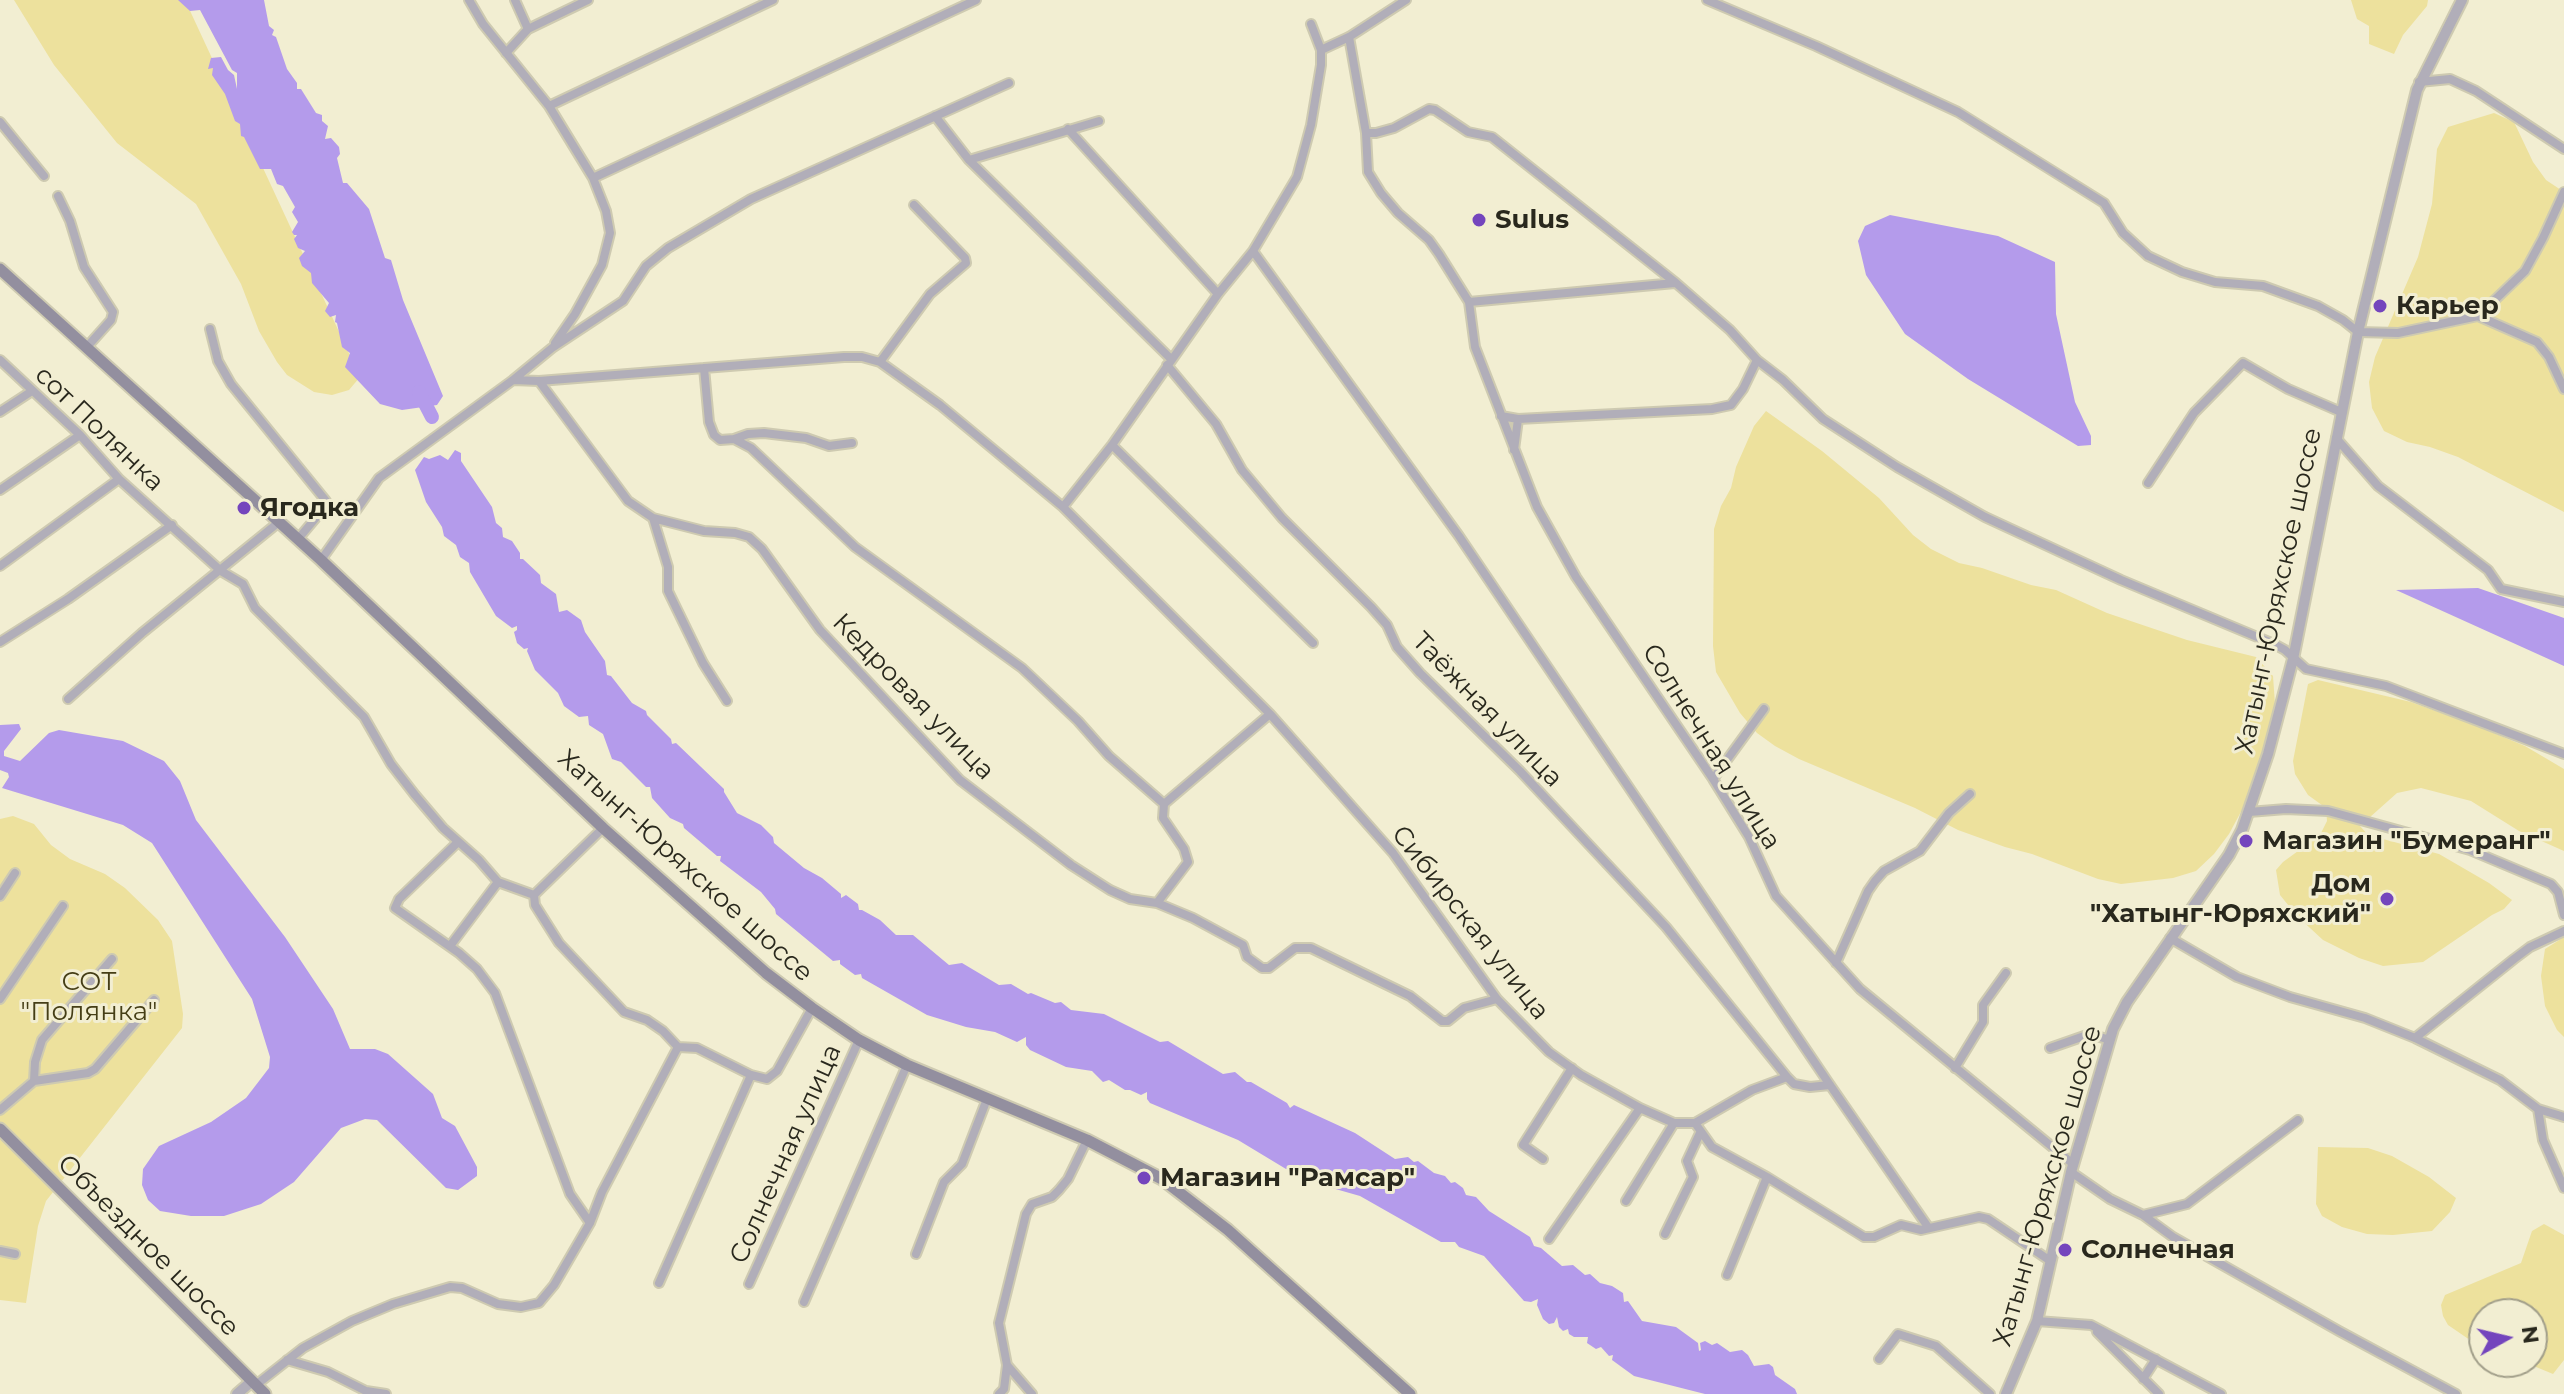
<!DOCTYPE html>
<meta charset="utf-8">
<style>
body{margin:0}
#map{position:relative;width:2564px;height:1394px;overflow:hidden;background:#f2eed2;font-family:Montserrat,sans-serif}
canvas{display:block}
.north{position:absolute;left:2468px;top:1298px;width:80px;height:80px;box-sizing:border-box;background:#f2eed2;border:2px solid #a29f8a;border-radius:50%;rotate:82deg;font-size:22px;font-weight:700;line-height:32px;text-align:center;color:#29281d}
.north::after{content:'';display:block;margin:auto;width:28px;height:36px;background:#7445bd;clip-path:polygon(50% 0,100% 100%,50% 72%,0 100%)}
</style>
<div id="map">
<canvas width="2564" height="1394"></canvas>
<div class="north">N</div>
</div>
<script>
const context = document.querySelector('canvas').getContext('2d');
context.lineJoin = 'round';
function paint(path, color) {
  context.fillStyle = color;
  context.fill(path, 'evenodd');
}
function toPath(rows) {
  const path = new Path2D();
  for (const r of rows) {
    path.moveTo(r[0], r[1]);
    for (let i = 2; i < r.length; i += 2) path.lineTo(r[i], r[i + 1]);
  }
  return path;
}
function strokePath(path, color, width, dash) {
  context.strokeStyle = color;
  context.lineWidth = width;
  context.lineCap = dash ? 'butt' : 'round';
  context.setLineDash(dash || []);
  context.stroke(path);
}
function write(font, color, halo, rows, align = 'center') {
  context.font = font + ' Montserrat,sans-serif';
  context.lineWidth = 6;
  context.setLineDash([]);
  context.textBaseline = 'middle';
  context.strokeStyle = halo;
  context.fillStyle = color;
  for (const [text, x, y, turn = 0] of rows) {
    context.save();
    context.translate(x, y);
    context.rotate((+turn || 0) * Math.PI / 180);
    context.textAlign = isNaN(turn) ? turn : align;
    if (halo) context.strokeText(text, 0, 0);
    context.fillText(text, 0, 0);
    context.restore();
  }
}
const green = toPath([
 [14,0,185,0,360,377,349,390,332,395,314,392,287,375,277,362,259,331,241,284,196,204,117,143,54,65],
 [2351,0,2428,0,2427,6,2403,35,2394,54,2369,44,2369,26,2357,19],
 [2494,113,2514,122,2533,162,2546,180,2564,192,2564,512,2458,457,2430,447,2407,442,2384,431,2372,408,2369,382,2375,357,2418,257,2432,204,2437,149,2448,127],
 [1766,411,1822,451,1879,498,1913,535,1931,549,1959,563,1982,568,2031,585,2056,590,2107,613,2187,640,2256,657,2273,676,2275,704,2271,731,2243,808,2229,834,2214,854,2196,871,2173,878,2121,884,2098,879,2032,854,2005,847,1958,830,1915,808,1799,759,1775,746,1757,733,1740,713,1716,672,1713,646,1714,529,1721,506,1731,488,1736,467,1754,426],
 [2318,680,2411,702,2472,724,2525,746,2564,769,2564,851,2519,831,2471,801,2421,788,2397,793,2360,826,2368,835,2439,854,2489,883,2512,900,2504,909,2492,915,2423,962,2383,966,2359,958,2323,940,2297,916,2280,895,2276,870,2283,862,2320,835,2327,821,2326,808,2308,795,2295,774,2293,761,2308,684],
 [13,816,34,824,51,845,70,859,105,874,125,888,158,920,172,941,183,1014,182,1028,46,1201,38,1226,26,1303,0,1300,0,819],
 [2564,937,2564,1037,2557,1030,2545,1006,2541,976,2545,949],
 [2318,1147,2368,1148,2392,1156,2429,1177,2456,1198,2450,1212,2432,1231,2393,1235,2367,1234,2342,1227,2322,1216,2316,1204],
 [2544,1224,2564,1235,2564,1360,2553,1374,2524,1362,2532,1362,2532,1314,2484,1314,2484,1345,2467,1338,2448,1325,2443,1316,2441,1305,2445,1295,2521,1263,2532,1231]
]);
const water = toPath([
 [178,0,264,0,269,26,274,30,272,35,276,37,287,69,297,83,297,89,301,89,316,113,322,115,322,121,328,126,325,139,331,138,339,147,340,154,337,158,343,183,347,183,369,209,385,258,391,260,403,300,443,396,437,405,402,410,380,404,345,367,350,353,342,347,337,323,335,322,336,315,330,317,325,311,329,303,312,283,311,273,302,266,299,258,305,251,298,248,294,239,297,235,294,235,292,232,298,222,292,212,295,207,283,186,277,184,271,169,260,169,244,137,241,136,240,124,235,121,225,94,212,75,213,68,208,69,211,58,221,57,228,70,234,75,237,89,237,73,232,70,200,10,190,11],
 [1890,215,1998,236,2055,262,2056,314,2075,402,2091,436,2091,445,2078,446,1968,379,1905,334,1866,275,1858,241,1865,226],
 [455,450,461,453,461,461,492,507,496,523,502,528,503,537,512,541,520,553,520,559,523,559,540,575,541,583,556,594,559,612,567,610,581,620,585,632,605,661,607,675,611,676,632,703,646,711,647,715,671,739,672,744,676,743,724,789,724,792,737,813,761,825,773,837,774,843,804,868,822,878,841,894,841,898,846,895,858,904,859,910,862,910,880,920,896,935,913,935,949,965,962,963,999,985,1011,984,1028,994,1031,993,1055,1003,1061,1002,1071,1010,1104,1014,1160,1042,1168,1041,1223,1074,1235,1072,1247,1082,1251,1082,1287,1103,1290,1108,1294,1105,1355,1133,1395,1159,1408,1157,1414,1162,1418,1161,1434,1173,1445,1176,1451,1183,1455,1182,1463,1188,1466,1195,1476,1197,1489,1211,1530,1237,1534,1246,1541,1248,1562,1266,1573,1265,1585,1275,1590,1274,1600,1283,1612,1286,1623,1293,1624,1302,1628,1301,1642,1321,1676,1327,1698,1343,1699,1351,1701,1350,1700,1343,1705,1341,1712,1345,1717,1343,1730,1352,1742,1350,1748,1355,1754,1366,1769,1364,1773,1367,1775,1375,1795,1389,1797,1394,1705,1394,1634,1376,1612,1360,1613,1355,1609,1356,1601,1347,1596,1349,1587,1343,1588,1337,1574,1337,1569,1334,1568,1329,1563,1331,1559,1327,1557,1317,1554,1323,1549,1324,1543,1319,1537,1305,1538,1299,1531,1302,1524,1301,1484,1256,1459,1247,1455,1242,1441,1242,1360,1196,1318,1184,1317,1181,1321,1178,1321,1174,1314,1177,1295,1168,1286,1169,1238,1140,1150,1103,1147,1099,1147,1092,1141,1095,1130,1090,1125,1090,1109,1080,1103,1082,1092,1071,1066,1067,1030,1050,1026,1045,1026,1037,1017,1042,995,1032,966,1027,927,1015,862,978,861,974,855,975,840,964,840,960,833,961,776,914,775,909,761,892,720,861,721,856,717,856,684,828,683,824,670,818,652,798,650,787,646,787,621,762,612,759,603,734,589,725,588,716,579,717,564,706,558,693,535,670,527,651,528,648,524,649,517,643,514,632,517,630,517,626,512,628,496,616,470,572,469,563,460,557,456,545,444,536,442,527,426,502,415,470,424,457,429,459,440,455,448,460],
 [2478,588,2564,618,2564,666,2396,590],
 [19,724,21,729,4,751,4,756,20,761,49,733,59,730,123,741,164,761,180,781,196,820,285,937,333,1009,350,1049,375,1049,388,1054,433,1094,442,1118,455,1126,477,1167,477,1176,458,1190,446,1188,377,1120,365,1119,341,1128,294,1182,261,1204,224,1216,191,1216,160,1211,148,1200,142,1185,143,1169,159,1146,211,1122,246,1098,269,1068,270,1057,252,999,152,843,123,825,2,788,9,777,8,773,0,770,0,725]
]);
const river = toPath([
 [419,392,432,417]
]);
const minor = toPath([
 [469,0,483,24,549,106,593,178,606,211,610,233,602,265,575,314,555,343],
 [515,0,528,29],
 [1707,0,1816,46,1958,112,2104,203,2123,233,2148,256,2182,272,2215,282,2263,286,2318,306,2343,320,2358,332,2398,333,2478,316,2525,271,2543,238,2564,192],
 [1349,37,1366,133,1368,172,1381,193,1398,213,1429,240,1439,254,1469,302,1475,347,1537,507,1576,577,1713,779,1749,837,1776,896,1860,989,2073,1164],
 [1321,50,1349,37,1406,0],
 [506,53,528,29,588,0],
 [2419,82,2450,79,2476,91,2564,149],
 [549,106,773,0],
 [935,116,969,160,1171,359],
 [0,122,44,176],
 [1068,129,1218,294],
 [1366,133,1376,133,1394,128,1429,109,1435,110,1468,132,1492,137,1676,283,1730,330,1757,360,1783,380,1823,419,1897,467,1985,517,2121,580,2274,644,2285,650,2306,669,2386,686,2564,754],
 [969,160,1099,121],
 [593,178,976,0],
 [58,196,70,221,84,267,113,312,111,320,86,348],
 [1253,251,1459,536,1830,1085,1928,1227],
 [1469,302,1675,283],
 [2478,316,2537,342,2549,357,2564,389],
 [210,329,218,361,231,384,326,501,325,507,298,539],
 [0,360,80,435,119,479,221,571,243,584,255,608,364,717,391,764,415,795,443,828,479,860,498,882,534,895,603,828],
 [880,362,930,294,966,263,965,258,914,205],
 [1167,365,1216,424,1242,470,1282,518,1371,607,1387,625,1397,647,1420,673,1520,771,1666,927,1787,1077,1794,1084,1810,1087,1830,1085],
 [704,368,709,422,714,435,720,440,734,439,751,448,855,547,1022,668,1078,721,1109,756,1164,804,1163,818,1184,849,1188,862,1157,903],
 [513,380,552,348,623,301,646,266,668,248,751,199,1009,83],
 [539,381,628,501,653,518,668,567,668,591,703,663,727,701],
 [0,412,32,391],
 [1501,416,1518,419,1712,409,1731,405,1743,389,1757,360],
 [2336,438,2378,486,2488,570,2501,589,2564,602],
 [734,439,748,434,764,433,806,438,829,446,852,443],
 [1112,445,1313,643],
 [1514,450,1518,419],
 [2148,483,2194,413,2243,363,2288,389,2341,412],
 [0,490,80,435],
 [1063,507,1112,445,1218,294,1253,251,1297,177,1311,125,1321,65,1321,50,1311,24],
 [653,518,704,531,735,533,749,537,762,549,820,630,960,780,1071,865,1110,890,1130,899,1157,903,1193,918,1243,945,1247,957,1262,968,1269,968,1295,948,1311,948,1410,996,1442,1021,1448,1021,1464,1008,1497,999],
 [321,560,379,478,513,380,539,381,844,357,862,357,880,362,940,405,1063,507,1270,714,1393,853,1497,999,1549,1052,1581,1075,1640,1108,1674,1123,1695,1123,1712,1147,1767,1177,1864,1237,1874,1237,1901,1225,1921,1230,1979,1217,1988,1219,2049,1260],
 [0,566,119,479],
 [0,642,68,599,172,525],
 [68,699,142,633,279,522],
 [1713,779,1764,709],
 [1164,804,1270,714],
 [2249,812,2286,809,2328,811,2470,850,2551,884,2558,892,2564,915],
 [458,842,399,899,395,908,459,953,477,969,495,993,570,1194,590,1223],
 [534,895,535,905,559,943,624,1012,647,1020,663,1031,678,1047,697,1048,751,1075,767,1079,777,1071,812,1008],
 [0,896,15,873],
 [2170,938,2237,977,2290,997,2365,1018,2415,1038,2500,1080,2538,1109,2564,1117],
 [450,946,498,882],
 [1836,963,1868,891,1875,881,1884,871,1920,851,1949,813,1970,794],
 [0,999,63,906],
 [2415,1038,2514,959,2530,947,2564,931],
 [2050,1048,2090,1034,2110,1040],
 [1955,1068,1983,1022,1983,1005,2006,973],
 [34,1081,88,1073,95,1069,154,1000],
 [2538,1109,2543,1140,2564,1188],
 [0,1110,34,1081,35,1062,42,1040,112,959],
 [1695,1123,1752,1090,1787,1077],
 [1543,1159,1523,1145,1572,1068],
 [2071,1172,2110,1199,2143,1215,2187,1204,2298,1120],
 [1626,1201,1674,1123],
 [2143,1215,2173,1237,2339,1331,2456,1394],
 [1665,1234,1693,1177,1687,1161,1700,1133],
 [1549,1239,1640,1108],
 [0,1251,15,1254],
 [916,1254,944,1182,962,1164,987,1099],
 [1727,1275,1767,1177],
 [659,1283,751,1075],
 [749,1284,859,1040],
 [804,1302,907,1065],
 [2037,1321,2091,1325,2221,1394],
 [2097,1332,2159,1394],
 [1879,1359,1898,1334,1936,1346,1990,1394],
 [287,1360,328,1372,366,1391,386,1394],
 [1007,1365,1032,1394],
 [2143,1379,2156,1359],
 [256,1385,303,1348,352,1321,393,1304,450,1287,462,1288,498,1304,521,1307,539,1303,554,1285,590,1223,602,1192,678,1047],
 [999,1394,1004,1389,1007,1365,999,1323,1026,1214,1032,1204,1052,1197,1059,1190,1068,1179,1087,1140]
]);
const tertiary = toPath([
 [237,1394,252,1381],
 [2006,1394,2037,1321,2071,1172,2113,1029,2127,1002,2229,855,2242,830,2268,754,2293,659,2358,332,2417,90,2462,0]
]);
const secondary = toPath([
 [0,269,321,560,603,828,766,973,812,1008,859,1040,907,1065,1087,1140,1162,1179,1228,1230,1410,1394],
 [0,1129,265,1394]
]);
const markers = [
 [1479,220,8,"#7445bd"],
 [2380,306,8,"#7445bd"],
 [244,508,8,"#7445bd"],
 [2246,841,8,"#7445bd"],
 [2387,899,8,"#7445bd"],
 [1144,1178,8,"#7445bd"],
 [2065,1250,8,"#7445bd"]
];
const poiNames = [
 ["Sulus",1495,220],
 ["Карьер",2396,306],
 ["Ягодка",260,508],
 ["Магазин \"Бумеранг\"",2262,841],
 ["Дом",2371,884,"right"],
 ["\"Хатынг-Юряхский\"",2371,914,"right"],
 ["Магазин \"Рамсар\"",1160,1178],
 ["Солнечная",2081,1250]
];
const streetNames = [
 ["сот Полянка",99,429,44],
 ["Хатынг-Юряхское шоссе",2279,591,-78],
 ["Кедровая улица",913,697,46],
 ["Таёжная улица",1487,710,46],
 ["Солнечная улица",1711,747,58],
 ["Хатынг-Юряхское шоссе",685,866,42],
 ["Сибирская улица",1470,923,52],
 ["Солнечная улица",786,1154,-66],
 ["Хатынг-Юряхское шоссе",2048,1186,-74],
 ["Объездное шоссе",148,1246,45]
];
const parkNames = [
 ["СОТ",89,982],
 ["\"Полянка\"",89,1012]
];
paint(green, '#ede19d');
paint(water, '#b49beb');
strokePath(river, '#b49beb', 14);
strokePath(minor, '#cecab1', 12);
strokePath(tertiary, '#cecab1', 14);
strokePath(secondary, '#cecab1', 15);
strokePath(minor, '#b1aeb9', 8);
strokePath(tertiary, '#b1aeb9', 10);
strokePath(secondary, '#938f9f', 11);
for (const [x, y, r, color] of markers) {
  const dot = new Path2D();
  dot.arc(x, y, r, 0, 2 * Math.PI);
  context.fillStyle = color;
  context.fill(dot);
  strokePath(dot, '#f2eed2', 3);
}
write('bold 26px', '#29281d', '#f2eed2', poiNames, 'left');
write('26px', '#29281d', '#f2eed2', streetNames);
write('26px', '#453e16', '#f2eed2', parkNames);
</script>
